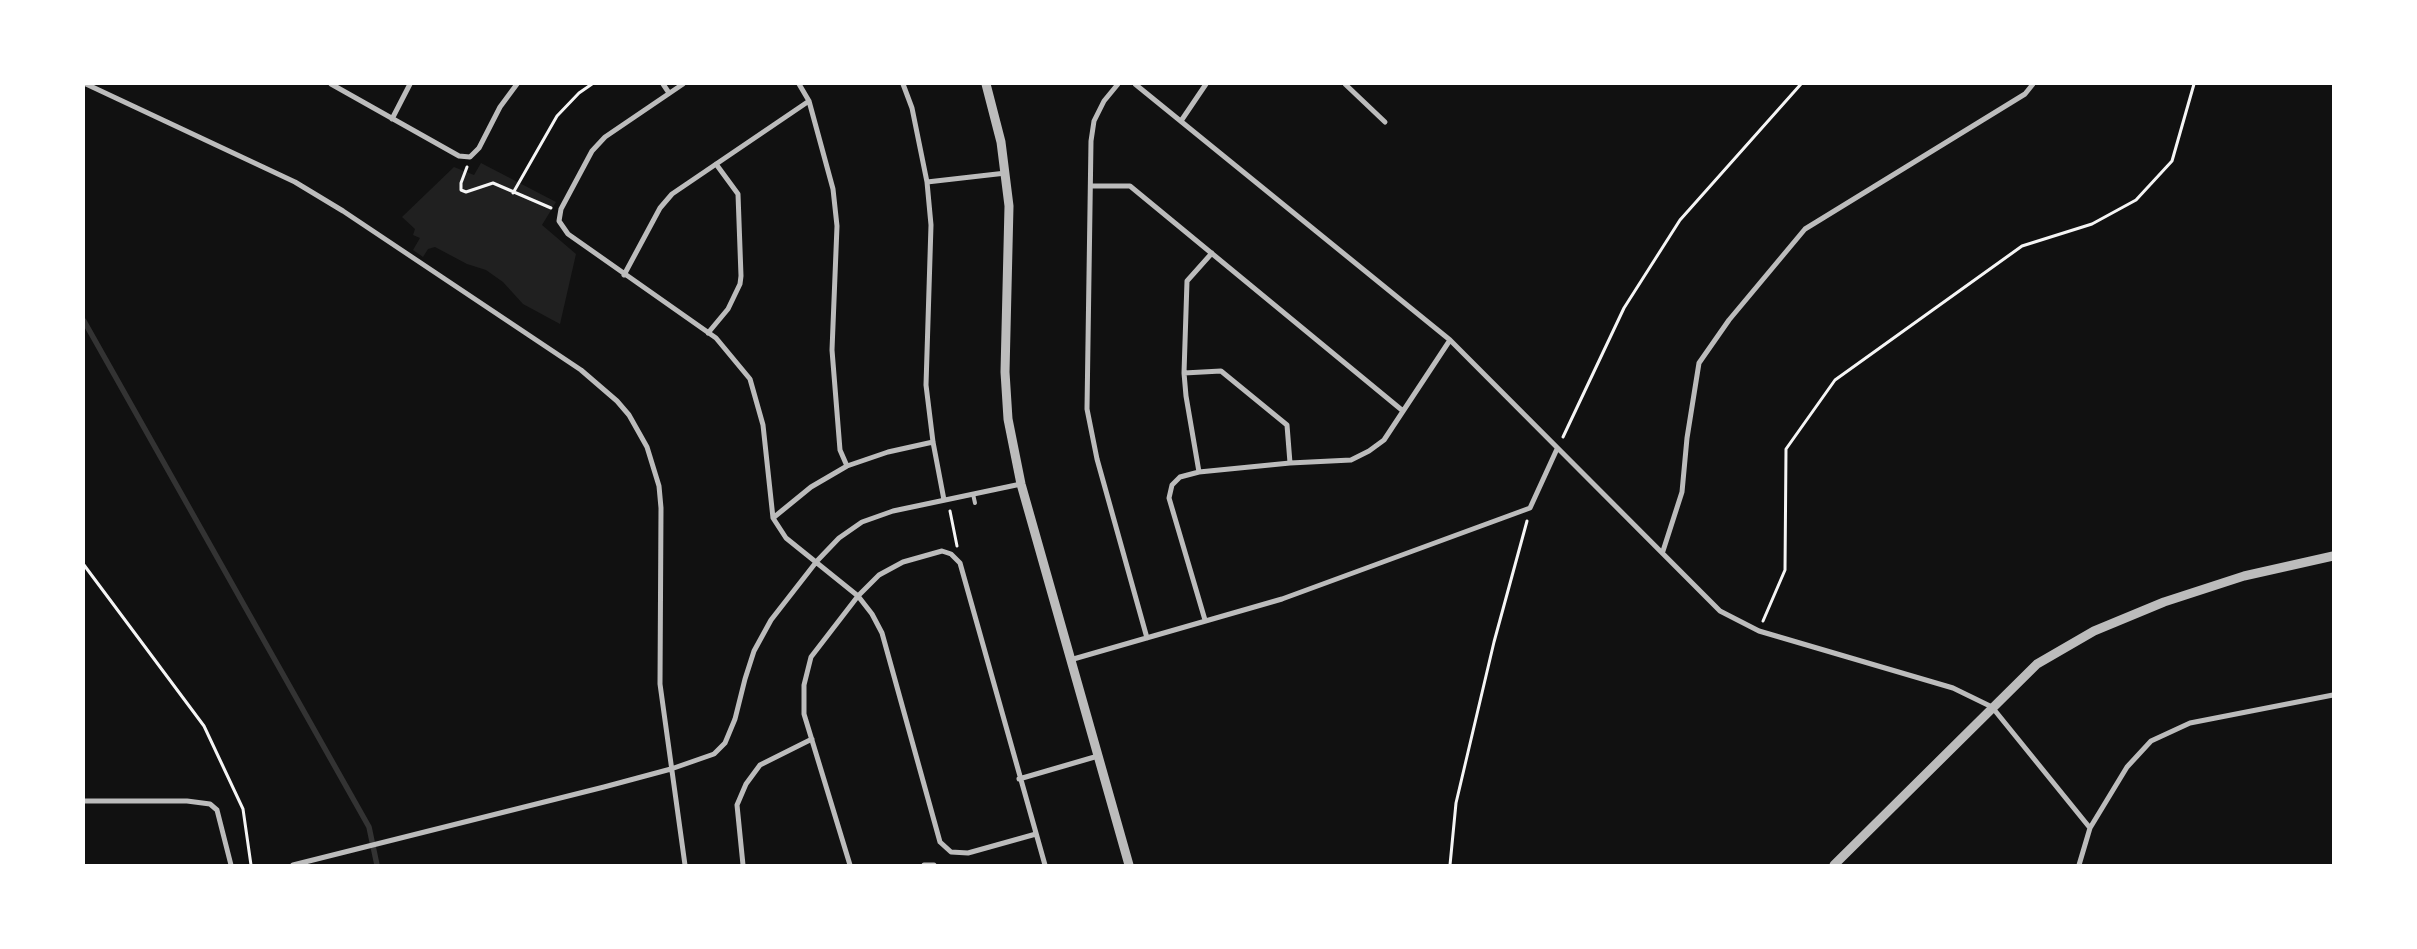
<!DOCTYPE html>
<style>
body{margin:0}
#map{position:relative;width:2417px;height:949px;overflow:hidden;background:#111;font-family:"DM Sans",sans-serif}
canvas{display:block}
.frame{position:absolute;inset:0;border:85px solid #fff;pointer-events:none}
</style>
<div id="map">
<canvas width="2417" height="949"></canvas>
<div class="frame"></div>
</div>
<script>
const context = document.querySelector('canvas').getContext('2d');
context.lineJoin = 'round';
function paint(path, color) {
  context.fillStyle = color;
  context.fill(path, 'evenodd');
}
function toPath(rows) {
  const path = new Path2D();
  for (const r of rows) {
    path.moveTo(r[0], r[1]);
    for (let i = 2; i < r.length; i += 2) path.lineTo(r[i], r[i + 1]);
  }
  return path;
}
function strokePath(path, color, width, dash) {
  context.strokeStyle = color;
  context.lineWidth = width;
  context.lineCap = dash ? 'butt' : 'round';
  context.setLineDash(dash || []);
  context.stroke(path);
}
const green = toPath([
 [481,163,556,202,542,225,576,254,560,324,523,304,503,282,486,270,467,264,435,247,428,249,423,257,413,250,420,238,413,235,415,229,402,217,454,167,474,175]
]);
const stream = toPath([
 [84,321,369,827,377,865]
]);
const path = toPath([
 [467,167,461,183,461,190,466,192,493,183,551,208],
 [513,193,557,116,579,93,592,84],
 [1563,437,1624,308,1680,220,1801,84],
 [950,511,957,546],
 [84,565,204,726,243,809,251,865],
 [1763,621,1785,570,1786,449,1835,380,2022,246,2092,224,2136,200,2172,161,2194,84],
 [1450,865,1456,803,1494,642,1527,521]
]);
const service = toPath([
 [973,494,975,503]
]);
const minor = toPath([
 [86,84,295,182,343,211,581,370,617,401,629,415,647,447,659,486,661,508,660,684,685,865],
 [331,84,459,156,470,157,479,148,500,107,517,84],
 [663,84,669,93],
 [683,84,605,137,592,151,561,209,559,221,568,234,716,338,750,379,763,425,773,518,786,538,858,596,872,614,882,633,940,842,951,852,968,853,1036,834],
 [799,84,809,101,833,189,837,226,832,350,840,450,847,466],
 [903,84,912,108,927,182,931,225,926,385,933,442,944,500],
 [1118,84,1104,101,1094,121,1091,141,1087,409,1097,459,1147,638],
 [1135,84,1450,340,1720,611,1759,631,1953,688,1992,707,2090,828],
 [1345,84,1385,122],
 [392,119,410,84],
 [1181,121,1206,84],
 [927,182,1006,173],
 [1092,186,1130,186,1403,411],
 [624,275,660,208,672,194,809,101],
 [708,333,728,309,740,284,741,276,738,194,716,164],
 [1184,373,1221,371,1287,425,1290,463],
 [1199,472,1186,396,1184,373,1187,281,1212,253],
 [773,518,811,487,847,466,888,452,933,442],
 [1663,551,1682,492,1687,438,1699,363,1729,320,1805,229,2025,94,2033,84],
 [1205,620,1169,498,1172,485,1180,477,1199,472,1290,463,1351,460,1369,451,1384,440,1450,340],
 [1070,660,1282,599,1530,508,1557,449],
 [1019,779,1098,756],
 [84,801,187,801,210,804,217,810,231,865],
 [293,865,604,787,671,769,714,754,725,743,735,719,745,679,754,651,771,620,817,561,839,538,862,522,893,511,1021,484],
 [743,865,737,805,746,784,760,765,812,739],
 [850,865,804,714,804,685,811,657,858,596,879,575,903,562,942,551,951,554,960,563,1045,865],
 [924,865,934,865],
 [2079,865,2090,828,2127,767,2151,741,2190,723,2333,695]
]);
const tertiary = toPath([
 [986,84,1001,142,1009,206,1005,372,1008,419,1021,484,1129,865],
 [1834,865,2037,664,2094,631,2164,602,2244,576,2333,556]
]);
paint(green, '#202020');
strokePath(stream, '#333', 5.5);
strokePath(path, '#f5f5f5', 3);
strokePath(service, '#bcbcbc', 4);
strokePath(minor, '#bcbcbc', 5);
strokePath(tertiary, '#bcbcbc', 9);
</script>
